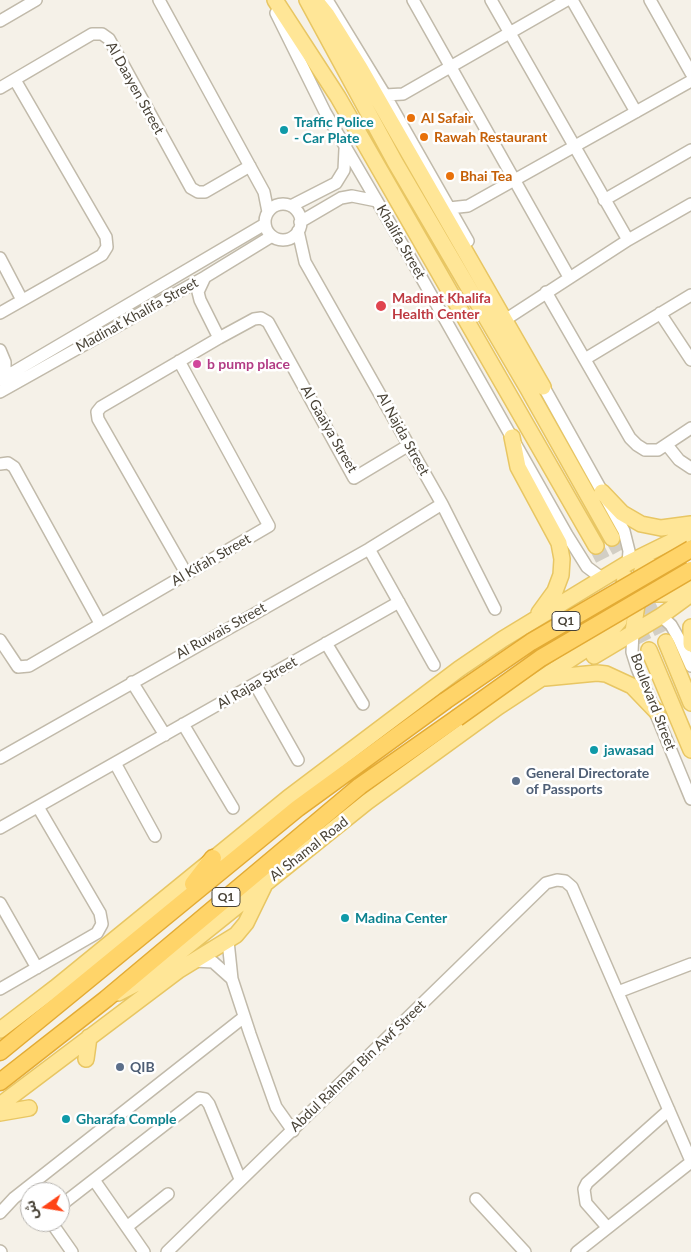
<!DOCTYPE html>
<meta charset="utf-8">
<style>
body{margin:0}
#map{position:relative;width:691px;height:1252px;overflow:hidden;background:#f5f1e8;font-family:Lato,"Noto Sans Arabic",sans-serif}
canvas{display:block}
.north{position:absolute;left:20px;top:1182px;width:50px;height:50px;box-sizing:border-box;background:#fff;border:1px solid #b6b3af;border-radius:50%;rotate:257deg;font-size:14px;font-weight:700;line-height:20px;text-align:center;color:#484236}
.north::after{content:'';display:block;margin:auto;width:18px;height:22px;background:#ff4315;clip-path:polygon(50% 0,100% 100%,50% 72%,0 100%)}
</style>
<div id="map">
<canvas width="691" height="1252"></canvas>
<div class="north">ش</div>
</div>
<script>
const context = document.querySelector('canvas').getContext('2d');
context.lineJoin = 'round';
function toPath(rows) {
  const path = new Path2D();
  for (const r of rows) {
    if (r.length === 3) {
      path.moveTo(r[0] + r[2], r[1]);
      path.arc(r[0], r[1], r[2], 0, 2 * Math.PI);
      continue;
    }
    path.moveTo(r[0], r[1]);
    for (let i = 2; i < r.length; i += 2) path.lineTo(r[i], r[i + 1]);
  }
  return path;
}
function strokePath(path, color, width, dash) {
  context.strokeStyle = color;
  context.lineWidth = width;
  context.lineCap = dash ? 'butt' : 'round';
  context.setLineDash(dash || []);
  context.stroke(path);
}
function write(font, color, halo, rows, align = 'center') {
  context.font = font + ' Lato,sans-serif';
  context.lineWidth = 5;
  context.setLineDash([]);
  context.textBaseline = 'middle';
  context.strokeStyle = halo;
  context.fillStyle = color;
  for (const [text, x, y, turn = 0] of rows) {
    context.save();
    context.translate(x, y);
    context.rotate((+turn || 0) * Math.PI / 180);
    context.textAlign = isNaN(turn) ? turn : align;
    if (halo) context.strokeText(text, 0, 0);
    context.fillText(text, 0, 0);
    context.restore();
  }
}
const majorTunnel = toPath([
 [612,538,640,588,666,642],
 [596,546,649,650]
]);
const minor = toPath([
 [159,0,264,192,268,212],
 [327,0,385,95,468,241],
 [413,0,569,277],
 [491,0,628,240],
 [572,0,636,112],
 [650,0,691,73],
 [276,13,325,112,412,261,567,535,587,567,603,579],
 [0,21,36,0],
 [0,88,92,34,102,34,109,39,191,188,198,192,205,192,250,166],
 [385,95,403,94,567,0],
 [604,200,691,150],
 [283,222,18],
 [291,206,336,183,344,170,345,149],
 [449,208,468,206,691,81],
 [300,222,341,198,352,196,377,201],
 [298,231,305,262,442,504,495,609],
 [0,258,22,300],
 [205,277,198,292,200,300,219,338],
 [546,292,630,438,637,445,645,450,658,450,691,428],
 [0,313,102,255,107,247,106,237,15,80],
 [660,313,691,360],
 [511,316,628,240,691,204],
 [0,350,5,362,5,377],
 [585,359,691,295],
 [0,380,265,224],
 [541,382,624,531,629,551,628,563],
 [0,392,205,277,272,236],
 [667,445,679,460,691,468],
 [0,464,8,463,14,467,100,623],
 [369,549,434,665],
 [186,573,98,419,97,412,101,407,219,338,254,319,261,318,268,322,354,478,409,445],
 [661,616,671,625,679,639,691,666],
 [633,632,632,652,637,668,691,799],
 [0,640,18,667,29,666,269,526,179,361],
 [326,643,363,704],
 [132,682,165,735],
 [255,684,298,760],
 [183,724,233,808],
 [0,758,369,549,442,504],
 [115,763,155,836],
 [0,828,399,602],
 [0,903,37,968],
 [228,941,232,979,250,1034,276,1107,293,1131],
 [195,961,213,962,232,979],
 [0,989,97,933,102,924,100,913,38,807],
 [618,992,691,964],
 [94,1180,144,1252],
 [476,1199,525,1252],
 [60,1206,199,1098,205,1099,209,1104,240,1179],
 [0,1213,14,1198,244,1017],
 [51,1222,72,1252],
 [128,1226,168,1194],
 [607,1227,586,1203,584,1189,587,1183,669,1110],
 [0,1251,1,1252],
 [167,1252,546,883,557,880,565,881,572,887,691,1161],
 [577,1252,691,1162]
]);
const major = toPath([
 [275,0,338,97,596,546],
 [307,0,395,162,528,389,612,538],
 [315,0,327,15,360,68,543,387],
 [512,437,518,467,559,543,562,559,561,575,555,591,539,613],
 [602,492,622,513,641,524,661,528,691,524],
 [652,566,648,571,646,580,649,588,656,594,669,594,691,584],
 [691,627,691,644],
 [633,632,642,570],
 [666,642,691,703],
 [649,650,691,750],
 [594,656,661,616,691,594],
 [545,678,597,673,606,674,632,686,657,712],
 [118,993,149,977,367,802,498,707,606,636,619,621,625,577],
 [0,1030,55,988,288,798,459,669,503,639,628,563,691,532],
 [86,1059,89,1037],
 [0,1105,179,970,236,935,246,923,264,886],
 [0,1113,29,1108]
]);
const highway = toPath([
 [193,884,213,858],
 [0,1052,298,808,445,701],
 [0,1082,106,999,360,786,457,718]
]);
const highwayBridge = toPath([
 [445,701,531,642,691,549],
 [457,718,541,658,691,570]
]);
const markers = [
 [411,118,5,"#e8710a"],
 [284,130,5,"#0f9aa8"],
 [424,137,5,"#e8710a"],
 [450,176,5,"#e8710a"],
 [381,306,6,"#e0444e"],
 [197,364,5,"#d1479c"],
 [594,750,5,"#0f9aa8"],
 [516,781,5,"#5c6f8a"],
 [345,918,5,"#0f9aa8"],
 [120,1067,5,"#5c6f8a"],
 [66,1119,5,"#0f9aa8"]
];
const shields = [
 [566,621,28],
 [226,897,28]
];
const shieldNames = [
 ["Q1",566,621],
 ["Q1",226,897]
];
const streetNames = [
 ["Al Daayen Street",135,88,61],
 ["Khalifa Street",401,242,60],
 ["Madinat Khalifa Street",137,315,-29],
 ["Al Gaaiya Street",329,429,60],
 ["Al Najda Street",403,434,61],
 ["Al Kifah Street",211,560,-30],
 ["Al Ruwais Street",221,631,-29],
 ["Al Rajaa Street",257,683,-30],
 ["Boulevard Street",653,702,69],
 ["Al Shamal Road",309,849,-38],
 ["Abdul Rahman Bin Awf Street",358,1066,-44]
];
const foodNames = [
 ["Al Safair",421,118],
 ["Rawah Restaurant",434,137],
 ["Bhai Tea",460,176]
];
const cultureNames = [
 ["Traffic Police",294,122],
 ["- Car Plate",294,138],
 ["jawasad",604,750],
 ["Madina Center",355,918],
 ["Gharafa Comple",76,1119]
];
const healthNames = [
 ["Madinat Khalifa",392,298],
 ["Health Center",392,314]
];
const hotelNames = [
 ["b pump place",207,364]
];
const serviceNames = [
 ["General Directorate",526,773],
 ["of Passports",526,789],
 ["QIB",130,1067]
];
strokePath(majorTunnel, '#d2cec4', 15, [15, 8]);
strokePath(minor, '#c1baaa', 14);
strokePath(major, '#e8c663', 18);
strokePath(highway, '#e3ab34', 19);
strokePath(minor, '#fff', 11);
strokePath(major, '#ffe697', 15);
strokePath(highway, '#ffd469', 16);
strokePath(highwayBridge, '#e3ab34', 19, []);
strokePath(highwayBridge, '#ffd469', 16);
for (const [x, y, r, color] of markers) {
  const dot = new Path2D();
  dot.arc(x, y, r, 0, 2 * Math.PI);
  context.fillStyle = color;
  context.fill(dot);
  strokePath(dot, '#fff', 2);
}
for (const [x, y, w] of shields) {
  const box = new Path2D();
  box.roundRect(x - w / 2, y - 9.5, w, 19, 4);
  context.fillStyle = '#fff';
  context.fill(box);
  strokePath(box, '#484236', 1);
}
write('bold 12px', '#484236', null, shieldNames);
write('14px', '#484236', '#fff', streetNames);
write('bold 14px', '#c56008', '#fff', foodNames, 'left');
write('bold 14px', '#0d838f', '#fff', cultureNames, 'left');
write('bold 14px', '#be3a42', '#fff', healthNames, 'left');
write('bold 14px', '#b23c85', '#fff', hotelNames, 'left');
write('bold 14px', '#4e5e75', '#fff', serviceNames, 'left');
</script>
